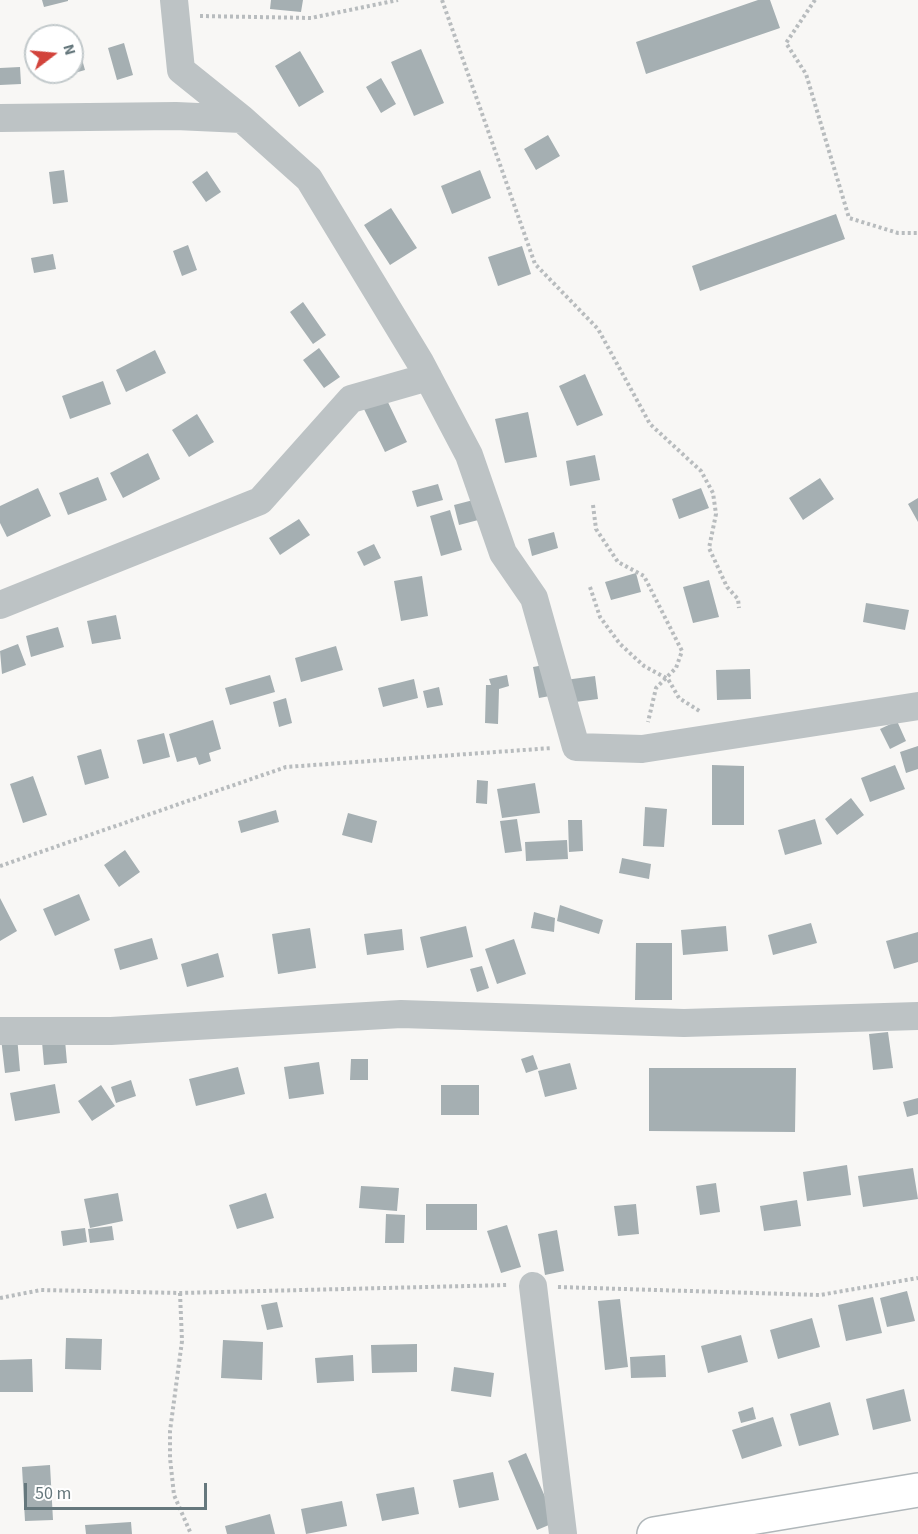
<!DOCTYPE html>
<style>
body{margin:0}
#map{position:relative;width:918px;height:1534px;overflow:hidden;background:#f8f7f5;font-family:"Source Sans 3",sans-serif}
canvas{display:block}
.north{position:absolute;left:24px;top:24px;width:60px;height:60px;box-sizing:border-box;background:#fff;border:2px solid #c2c9cb;border-radius:50%;rotate:74deg;font-size:16px;font-weight:700;line-height:24px;text-align:center;color:#66787d}
.north::after{content:'';display:block;margin:auto;width:21px;height:27px;background:#d2433b;clip-path:polygon(50% 0,100% 100%,50% 72%,0 100%)}
.scale{position:absolute;left:24px;top:1483px;width:183px;height:27px;box-sizing:border-box;border:3px solid #66787d;border-top:0;padding-left:8px;font-size:18px;line-height:21px;white-space:nowrap;color:#66787d;-webkit-text-stroke:4px #fff;paint-order:stroke}
</style>
<div id="map">
<canvas width="918" height="1534"></canvas>
<div class="north">N</div>
<div class="scale">50 m</div>
</div>
<script>
const context = document.querySelector('canvas').getContext('2d');
context.lineJoin = 'round';
function paint(path, color) {
  context.fillStyle = color;
  context.fill(path, 'evenodd');
}
function toPath(rows) {
  const path = new Path2D();
  for (const r of rows) {
    path.moveTo(r[0], r[1]);
    for (let i = 2; i < r.length; i += 2) path.lineTo(r[i], r[i + 1]);
  }
  return path;
}
function strokePath(path, color, width, dash) {
  context.strokeStyle = color;
  context.lineWidth = width;
  context.lineCap = dash ? 'butt' : 'round';
  context.setLineDash(dash || []);
  context.stroke(path);
}
const building = toPath([
 [42,0,68,0,68,1,44,7],
 [271,0,303,0,301,12,270,9],
 [758,0,770,0,780,28,646,74,636,42],
 [124,43,133,75,117,80,108,48],
 [78,45,85,70,47,81,44,72,72,72,72,47],
 [421,49,444,103,414,116,391,62],
 [300,51,324,92,299,107,275,66],
 [20,67,21,84,0,85,0,68],
 [381,78,396,104,381,113,366,87],
 [548,135,560,156,536,170,524,149],
 [64,170,68,202,53,204,49,172],
 [480,170,491,198,452,214,441,186],
 [207,171,221,192,206,202,192,182],
 [391,208,417,248,390,265,364,225],
 [836,214,845,239,700,291,692,266],
 [188,245,197,270,182,276,173,251],
 [522,246,531,274,498,286,488,257],
 [53,254,56,269,34,273,31,258],
 [303,302,326,335,313,344,290,312],
 [319,348,340,377,324,388,303,360],
 [155,350,166,373,126,392,116,370],
 [585,374,603,415,577,426,559,386],
 [103,381,111,404,70,419,62,396],
 [385,396,407,442,385,452,363,407],
 [528,412,537,457,505,463,495,419],
 [197,414,214,442,189,457,172,430],
 [148,453,160,479,123,498,110,473],
 [595,455,600,480,570,486,566,461],
 [98,477,107,500,68,515,59,493],
 [820,478,834,499,803,520,789,498],
 [438,484,443,500,417,507,412,491],
 [38,488,51,516,7,537,0,523,0,506],
 [701,488,709,508,679,519,672,499],
 [481,498,486,518,459,525,454,505],
 [918,498,918,522,908,504],
 [450,510,462,550,441,556,430,516],
 [299,519,310,535,280,555,269,538],
 [554,532,558,548,532,556,528,539],
 [374,544,381,558,364,566,357,552],
 [636,573,641,592,611,600,605,582],
 [422,576,428,616,401,621,394,581],
 [709,580,719,617,693,623,683,587],
 [866,603,909,610,905,630,863,622],
 [116,615,121,639,92,644,87,621],
 [58,627,64,647,31,657,26,636],
 [18,644,26,665,2,674,0,651],
 [336,646,343,670,301,682,295,658],
 [544,665,550,696,539,698,533,667],
 [750,669,751,699,717,700,716,670],
 [270,675,275,692,230,705,225,688],
 [507,675,509,686,499,689,498,724,485,723,486,685,491,685,489,679],
 [595,676,598,699,568,703,565,680],
 [414,679,418,698,383,707,378,688],
 [439,687,443,705,427,708,423,691],
 [286,698,292,723,279,727,273,702],
 [213,720,221,749,209,753,211,761,199,765,196,757,177,762,169,734],
 [897,721,906,741,890,749,880,729],
 [164,733,170,757,143,764,137,740],
 [918,746,918,769,906,773,900,752],
 [101,749,109,778,85,785,77,756],
 [712,765,744,766,744,825,712,825],
 [895,765,905,789,870,802,861,778],
 [33,776,47,815,23,823,10,784],
 [477,780,488,781,487,804,476,803],
 [535,783,540,813,502,818,497,789],
 [851,798,864,815,837,835,825,819],
 [645,807,667,809,664,847,643,846],
 [276,810,279,822,241,833,238,821],
 [348,813,377,821,372,843,342,835],
 [517,819,522,851,505,853,500,821],
 [815,819,822,844,785,855,778,830],
 [568,820,582,820,583,851,569,852],
 [567,840,568,859,526,861,525,842],
 [125,850,140,872,119,887,104,865],
 [622,858,651,864,649,879,619,873],
 [79,894,90,920,55,936,43,909],
 [0,898,17,931,0,941],
 [560,905,603,920,599,934,557,921],
 [534,912,555,918,554,932,531,928],
 [811,923,817,943,773,955,768,935],
 [466,926,473,957,427,968,420,937],
 [726,926,728,951,683,955,681,930],
 [310,928,316,968,278,974,272,934],
 [402,929,404,950,367,955,364,934],
 [918,932,918,962,894,969,886,941],
 [152,938,158,959,120,970,114,949],
 [514,939,526,974,497,984,485,949],
 [636,943,672,943,672,1000,635,1000],
 [218,953,224,977,187,987,181,964],
 [482,966,489,988,477,992,470,969],
 [888,1032,893,1068,873,1070,869,1034],
 [17,1036,20,1071,5,1073,1,1038],
 [65,1040,67,1063,44,1065,42,1042],
 [533,1055,538,1069,526,1073,521,1059],
 [351,1059,368,1059,368,1080,350,1080],
 [319,1062,324,1094,289,1099,284,1067],
 [570,1063,577,1089,545,1097,538,1071],
 [238,1067,245,1094,196,1106,189,1079],
 [649,1068,796,1068,795,1132,649,1131],
 [131,1080,136,1096,116,1103,111,1087],
 [55,1084,60,1113,15,1121,10,1093],
 [101,1085,115,1106,92,1121,78,1101],
 [441,1085,479,1085,479,1115,441,1115],
 [918,1098,918,1114,907,1117,903,1102],
 [847,1165,851,1195,807,1201,803,1172],
 [913,1168,918,1199,863,1207,858,1176],
 [716,1183,720,1212,700,1215,696,1186],
 [361,1186,399,1188,397,1211,359,1208],
 [118,1193,123,1221,90,1228,84,1199],
 [266,1193,274,1218,237,1229,229,1205],
 [797,1200,801,1226,764,1231,760,1206],
 [426,1204,477,1204,477,1230,426,1230],
 [636,1204,639,1234,618,1236,614,1206],
 [386,1214,405,1215,404,1243,385,1243],
 [507,1225,521,1267,501,1273,487,1231],
 [112,1226,114,1240,90,1243,88,1229],
 [85,1228,87,1242,63,1246,61,1231],
 [557,1230,564,1271,545,1275,538,1234],
 [907,1291,915,1321,887,1327,880,1298],
 [873,1297,882,1333,846,1341,838,1305],
 [620,1299,628,1367,605,1370,598,1301],
 [277,1302,283,1327,267,1330,261,1305],
 [812,1318,820,1347,778,1359,770,1330],
 [741,1335,748,1362,708,1373,701,1346],
 [66,1338,102,1339,101,1370,65,1369],
 [223,1340,263,1342,262,1380,221,1378],
 [417,1344,417,1372,372,1373,371,1345],
 [353,1355,354,1381,317,1383,315,1358],
 [665,1355,666,1377,631,1378,630,1357],
 [32,1359,33,1392,0,1392,0,1360],
 [454,1367,494,1373,491,1397,451,1391],
 [904,1389,911,1421,873,1430,866,1399],
 [830,1402,839,1435,799,1446,790,1414],
 [753,1407,756,1419,741,1423,738,1412],
 [773,1417,782,1446,742,1459,732,1430],
 [526,1453,556,1522,537,1530,508,1461],
 [50,1465,53,1520,25,1521,22,1467],
 [493,1472,499,1500,459,1508,453,1480],
 [414,1487,419,1514,382,1521,376,1494],
 [342,1501,347,1526,306,1534,301,1509],
 [270,1514,275,1534,227,1534,225,1526],
 [131,1522,132,1534,86,1534,85,1525]
]);
const path = toPath([
 [442,0,535,264,598,329,650,424,701,471,713,493,716,514,709,548,727,587,738,599,739,608],
 [815,0,786,43,806,74,849,218,898,233,918,233],
 [200,16,311,18,398,0],
 [593,505,596,529,618,562,644,576,682,651,676,668,656,688,648,722],
 [590,587,600,617,620,644,644,666,668,679,679,698,701,712],
 [0,866,286,767,552,748],
 [558,1287,820,1295,918,1278],
 [180,1293,182,1341,170,1431,170,1458,174,1495,191,1534],
 [0,1298,41,1290,180,1293,508,1285]
]);
const street = toPath([
 [174,0,181,70,242,119],
 [0,118,176,116,242,119,309,179,420,362,469,455,503,553,534,598,576,747,642,749,918,706],
 [0,605,260,501,351,399,428,377],
 [0,1031,111,1031,401,1014,684,1023,918,1016],
 [533,1286,563,1534]
]);
const secondary = toPath([
 [654,1534,918,1490]
]);
paint(building, '#a5afb2');
strokePath(secondary, '#b0b7ba', 36);
strokePath(path, '#b8bcbe', 4, [3, 3]);
strokePath(street, '#bdc3c5', 28);
strokePath(secondary, '#fff', 33);
</script>
